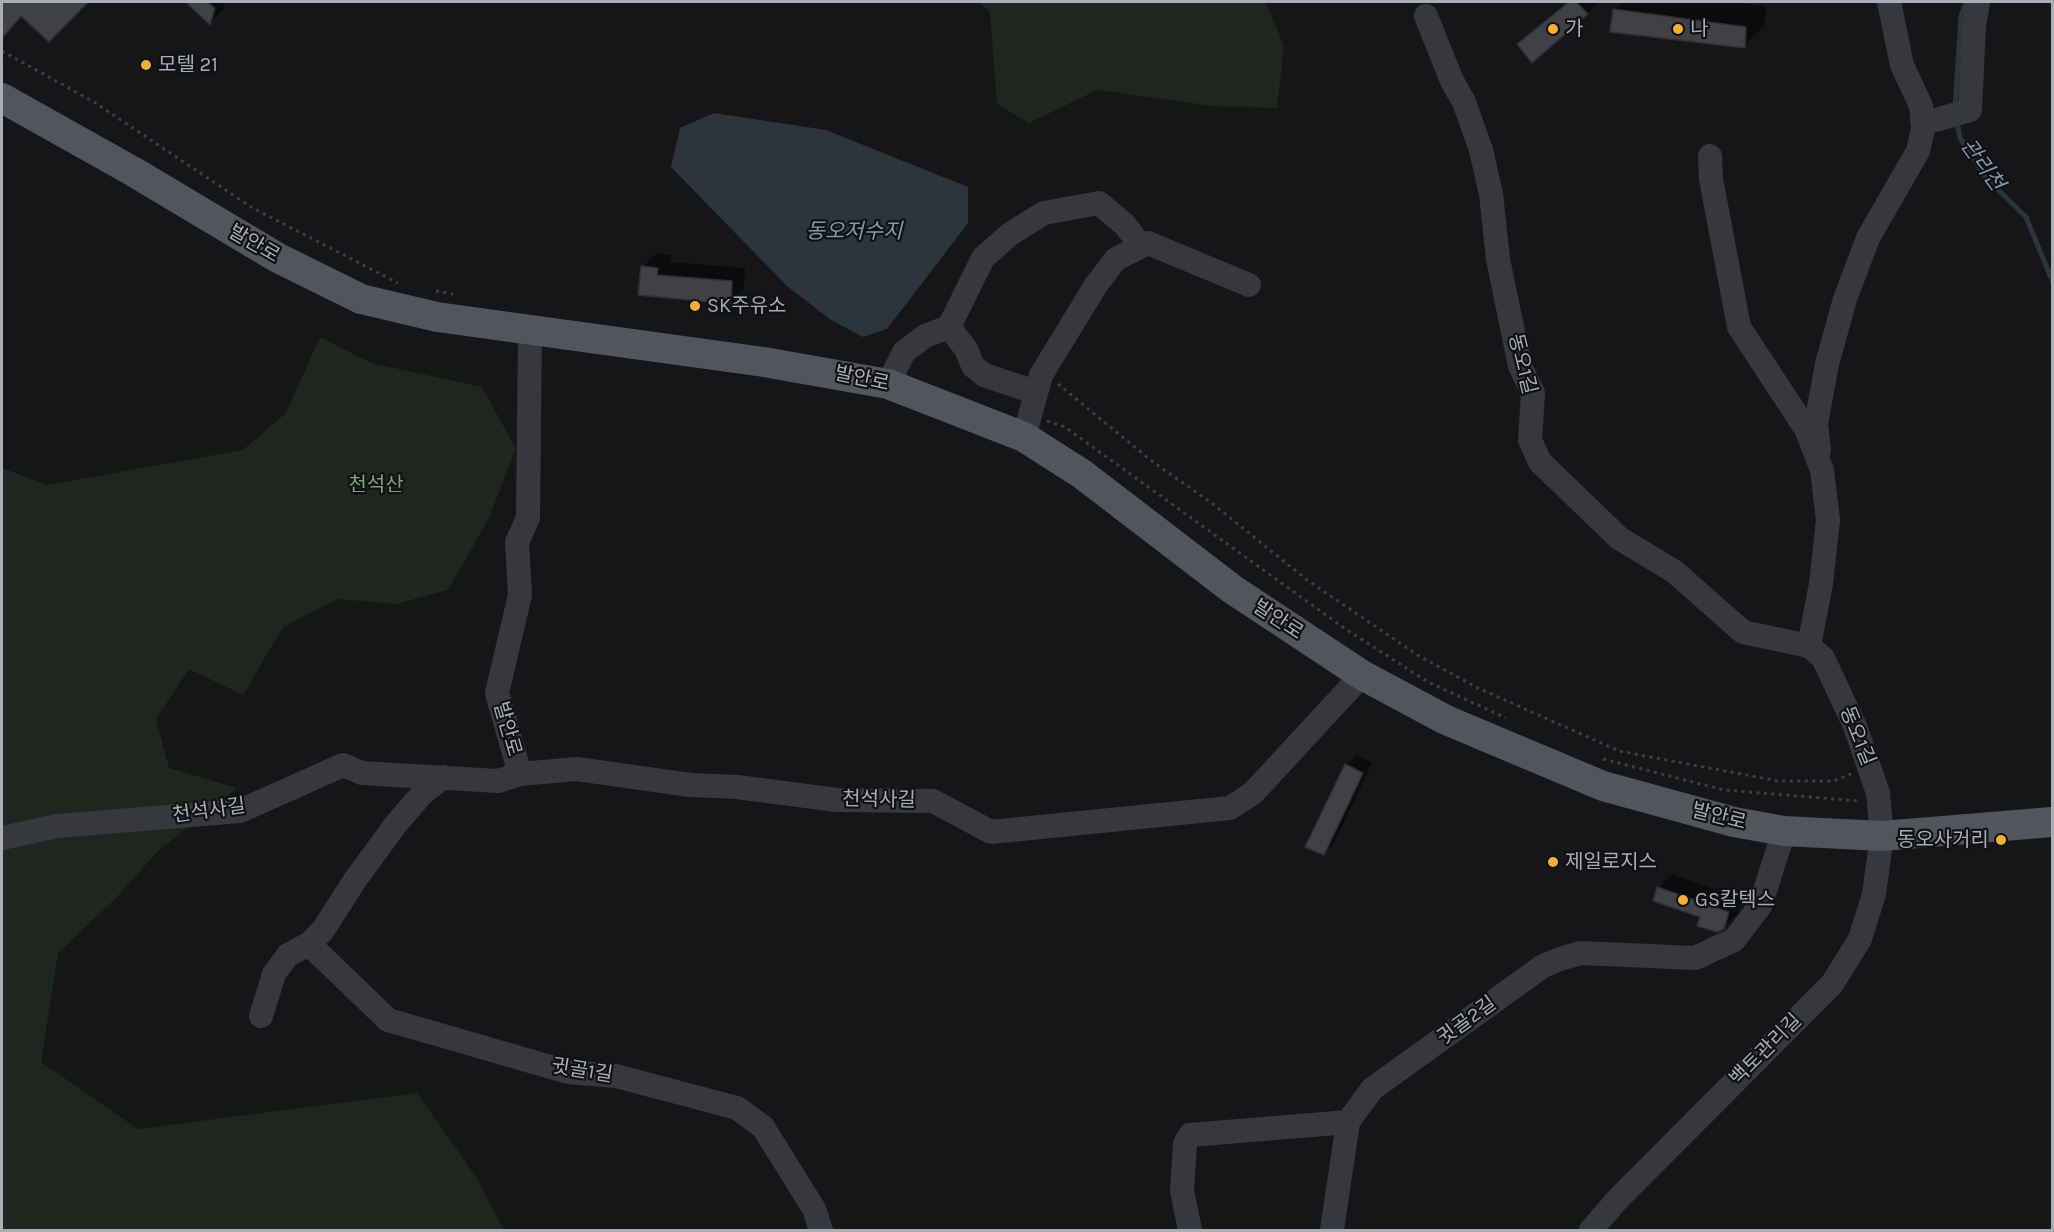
<!DOCTYPE html>
<meta charset="utf-8">
<style>
body{margin:0}
#map{position:relative;width:2054px;height:1232px;overflow:hidden;background:#161618;font-family:Karla,sans-serif}
canvas{display:block}
.frame{position:absolute;inset:0;border:3px solid #a8adb8;pointer-events:none}
</style>
<div id="map">
<canvas width="2054" height="1232"></canvas>
<div class="frame"></div>
</div>
<script>
const context = document.querySelector('canvas').getContext('2d');
context.lineJoin = 'round';
function paint(path, color) {
  context.fillStyle = color;
  context.fill(path, 'evenodd');
}
function toPath(rows) {
  const path = new Path2D();
  for (const r of rows) {
    path.moveTo(r[0], r[1]);
    for (let i = 2; i < r.length; i += 2) path.lineTo(r[i], r[i + 1]);
  }
  return path;
}
function strokePath(path, color, width, dash) {
  context.strokeStyle = color;
  context.lineWidth = width;
  context.lineCap = dash ? 'butt' : 'round';
  context.setLineDash(dash || []);
  context.stroke(path);
}
function write(font, color, halo, rows, align = 'center') {
  context.font = font + ' Karla,"Noto Sans KR",sans-serif';
  context.lineWidth = 4.5;
  context.setLineDash([]);
  context.textBaseline = 'middle';
  context.strokeStyle = halo;
  context.fillStyle = color;
  for (const [text, x, y, turn = 0] of rows) {
    context.save();
    context.translate(x, y);
    context.rotate((+turn || 0) * Math.PI / 180);
    context.textAlign = isNaN(turn) ? turn : align;
    if (halo) context.strokeText(text, 0, 0);
    context.fillText(text, 0, 0);
    context.restore();
  }
}
const green = toPath([
 [979,2,1266,2,1284,46,1277,108,1213,106,1097,90,1029,123,997,104,990,12],
 [320,337,371,363,482,387,516,449,488,520,448,590,396,604,338,599,283,627,243,695,189,669,156,719,169,768,237,788,158,851,115,899,58,953,41,1062,138,1129,417,1093,476,1177,504,1230,2,1230,2,468,47,485,243,450,286,413]
]);
const water = toPath([
 [714,113,826,130,968,187,968,223,887,329,863,337,831,320,787,286,671,167,680,128]
]);
const shadow = toPath([
 [2,2,88,2,84,6,22,14,8,29,2,22],
 [188,2,226,2,223,10,210,23],
 [1567,2,1599,2,1587,13,1519,45],
 [1623,2,1729,2,1766,6,1765,25,1744,46,1614,10],
 [657,253,671,255,670,262,745,268,744,288,730,302,639,294,643,267],
 [1357,755,1372,763,1334,843,1324,853,1346,765],
 [1672,874,1742,899,1737,914,1723,928,1701,916,1658,888]
]);
const stream = toPath([
 [1955,109,1961,16,1966,2],
 [1957,122,1960,138,1986,178,2026,217,2052,280]
]);
const building = toPath([
 [2,2,88,2,49,42,21,16,2,38,2,2],
 [186,2,207,2,215,8,210,25,186,2],
 [1569,2,1576,2,1588,14,1532,63,1517,44,1569,2],
 [1613,9,1746,27,1745,48,1610,32,1613,9],
 [641,266,658,268,657,275,732,281,731,304,638,295,641,266],
 [1345,764,1363,773,1324,855,1305,847,1345,764],
 [1657,887,1729,912,1724,929,1717,932,1697,926,1700,917,1653,901,1657,887]
]);
const path = toPath([
 [2,51,94,102,251,207,398,283],
 [436,291,453,294],
 [1058,384,1153,462,1213,504,1307,580,1419,656,1476,687,1619,751,1778,781,1833,781,1851,774],
 [1047,421,1065,427,1344,628,1428,682,1506,718],
 [1603,759,1724,790,1859,801]
]);
const minor = toPath([
 [1426,16,1452,81,1464,102,1481,150,1491,194,1498,259,1520,366,1533,393,1530,440,1540,462,1619,538,1675,572,1743,632,1809,646],
 [1922,120,1936,120,1970,110,1974,26,1978,2],
 [949,327,966,349,973,366,984,375,1035,392],
 [888,384,904,352,925,336,949,327,983,258,1010,234,1044,213,1099,203,1125,225,1141,246],
 [1024,437,1041,375,1096,285,1116,259,1148,243,1249,285],
 [1819,450,1816,424,1827,364,1845,299,1868,238,1918,151,1923,129,1921,106,1902,65,1889,2],
 [520,774,497,693,520,595,517,542,528,518,530,330],
 [2,838,57,826,240,811,343,765,362,773,498,781,520,774,577,769,690,785,737,787,837,800,933,801,991,832,1230,808,1253,793,1362,675],
 [309,944,388,1020,568,1072,616,1076,737,1108,763,1127,814,1209,821,1230],
 [261,1016,274,974,288,955,309,944,323,930,355,880,396,824,422,794,443,777],
 [1190,1230,1182,1191,1185,1144,1190,1135,1348,1122,1372,1089,1543,966,1560,959,1580,953,1695,958,1734,940,1760,906,1784,831],
 [1332,1230,1348,1122],
 [1591,1230,1617,1200,1832,984,1860,939,1874,894,1882,836,1878,793,1855,726,1823,658,1809,646,1821,584,1828,520,1822,470,1806,429,1739,327,1711,179,1710,156]
]);
const major = toPath([
 [2,98,134,172,278,258,361,299,437,317,764,362,888,384,1024,437,1082,474,1232,589,1362,675,1446,720,1603,786,1734,822,1784,831,1882,836,2052,822]
]);
const markers = [
 [1553,29,6,"#f2b134"],
 [1678,29,6,"#f2b134"],
 [146,65,6,"#f2b134"],
 [695,306,6,"#f2b134"],
 [2001,840,6,"#f2b134"],
 [1553,862,6,"#f2b134"],
 [1683,900,6,"#f2b134"]
];
const poiNames = [
 ["가",1565,29],
 ["나",1690,29],
 ["모텔 21",158,65],
 ["SK주유소",707,306],
 ["동오사거리",1989,840,"right"],
 ["제일로지스",1565,862],
 ["GS칼텍스",1695,900]
];
const streetNames = [
 ["발안로",254,244,30],
 ["동오1길",1522,364,76],
 ["발안로",862,379,12],
 ["발안로",1278,620,33],
 ["발안로",507,729,74],
 ["동오1길",1857,736,68],
 ["천석사길",879,800,1],
 ["천석사길",209,811,-8],
 ["발안로",1719,817,14],
 ["귓골2길",1467,1021,-36],
 ["백토관리길",1766,1050,-45],
 ["귓골1길",582,1071,9]
];
const parkNames = [
 ["천석산",376,485]
];
const waterNames = [
 ["관리천",1982,165,54],
 ["동오저수지",854,232]
];
paint(green, '#1e261f');
paint(water, '#2c353c');
paint(shadow, '#0007');
strokePath(stream, '#2c353c', 5);
paint(building, '#404145');
strokePath(building, '#303034', 1.5);
strokePath(path, '#3d3f44', 3, [3, 4.5]);
strokePath(minor, '#37383d', 24);
strokePath(major, '#53555c', 30);
for (const [x, y, r, color] of markers) {
  const dot = new Path2D();
  dot.arc(x, y, r, 0, 2 * Math.PI);
  context.fillStyle = color;
  context.fill(dot);
  strokePath(dot, '#111113', 2);
}
write('20px', '#a8adb8', '#111113', poiNames, 'left');
write('20px', '#a8adb8', '#111113', streetNames);
write('20px', '#7fa381', '#111113', parkNames);
write('italic 21px', '#7f9bb3', '#111113', waterNames);
</script>
